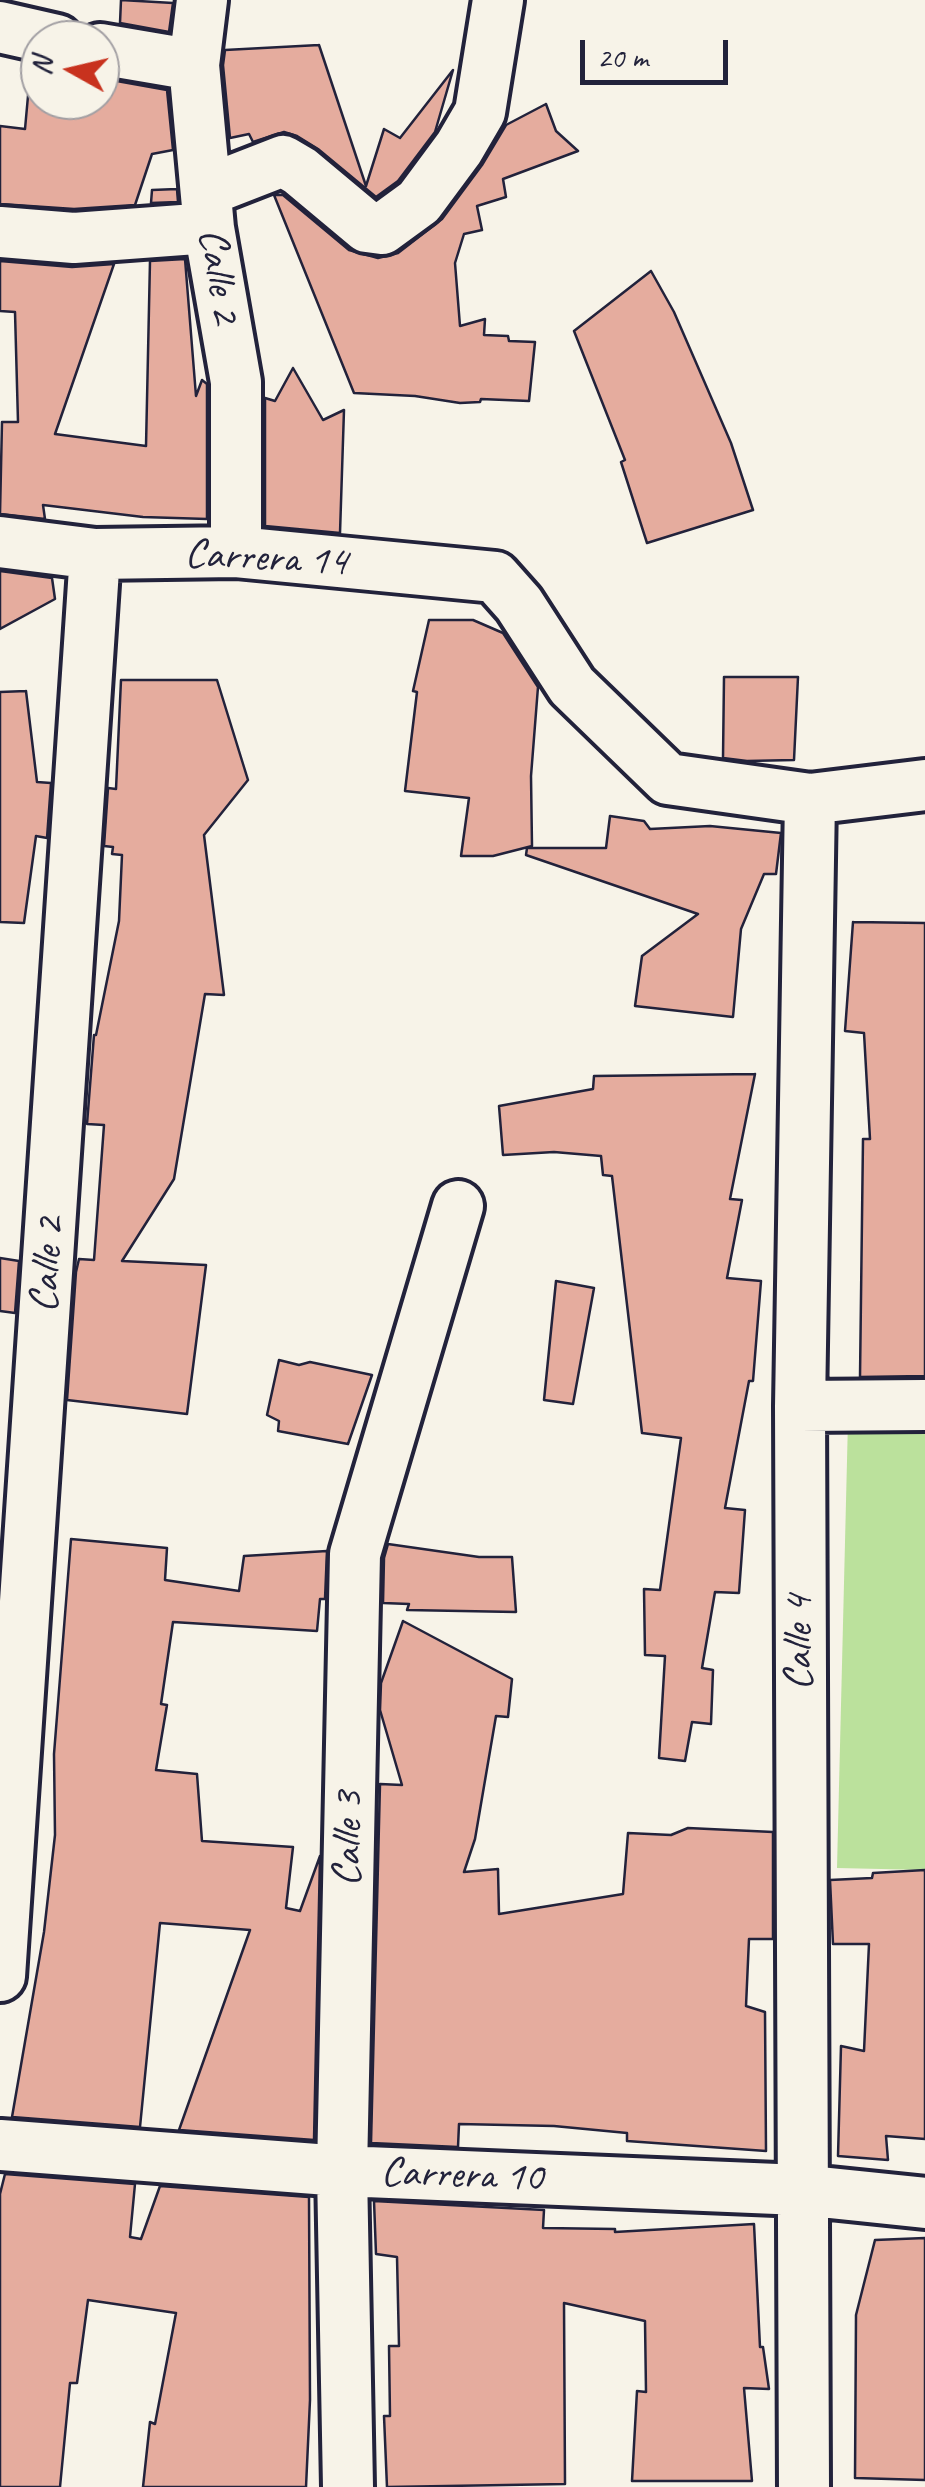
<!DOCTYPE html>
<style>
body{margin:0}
#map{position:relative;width:925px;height:2487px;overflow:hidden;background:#f7f3e8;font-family:Caveat,sans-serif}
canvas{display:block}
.north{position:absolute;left:20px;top:20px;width:100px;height:100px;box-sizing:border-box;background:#f7f3e8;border:2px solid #a29fa3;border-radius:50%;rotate:278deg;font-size:28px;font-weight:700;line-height:40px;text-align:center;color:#22223b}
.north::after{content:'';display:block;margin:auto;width:35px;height:45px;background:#c8321e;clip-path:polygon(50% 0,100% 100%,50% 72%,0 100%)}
.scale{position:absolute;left:580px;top:40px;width:148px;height:45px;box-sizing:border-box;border:5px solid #22223b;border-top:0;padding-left:12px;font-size:30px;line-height:35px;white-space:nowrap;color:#22223b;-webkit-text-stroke:8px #f7f3e8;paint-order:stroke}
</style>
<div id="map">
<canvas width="925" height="2487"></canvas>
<div class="north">N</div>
<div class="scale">20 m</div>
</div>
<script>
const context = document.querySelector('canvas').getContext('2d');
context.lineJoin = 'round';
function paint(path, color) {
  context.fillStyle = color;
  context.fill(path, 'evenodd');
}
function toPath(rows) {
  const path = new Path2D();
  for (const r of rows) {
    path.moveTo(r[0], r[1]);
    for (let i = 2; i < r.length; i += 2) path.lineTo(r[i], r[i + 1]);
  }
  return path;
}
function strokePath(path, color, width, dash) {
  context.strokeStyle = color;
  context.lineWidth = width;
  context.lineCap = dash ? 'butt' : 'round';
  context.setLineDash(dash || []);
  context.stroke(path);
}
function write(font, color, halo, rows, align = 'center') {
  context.font = font + ' Caveat,sans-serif';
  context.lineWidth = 8;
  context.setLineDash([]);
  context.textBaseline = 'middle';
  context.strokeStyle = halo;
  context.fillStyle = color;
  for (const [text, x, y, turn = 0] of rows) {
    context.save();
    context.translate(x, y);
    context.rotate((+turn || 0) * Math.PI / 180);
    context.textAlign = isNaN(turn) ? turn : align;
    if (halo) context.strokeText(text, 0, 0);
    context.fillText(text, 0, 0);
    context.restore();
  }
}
const green = toPath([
 [925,1419,925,1870,837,1868,848,1420]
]);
const building = toPath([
 [121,0,173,3,169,32,120,23,121,0],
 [319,45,366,186,384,129,400,138,453,70,435,132,398,181,376,197,318,149,297,136,284,132,253,142,249,134,230,138,223,65,225,50,319,45],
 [31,63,40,66,40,100,100,100,100,78,167,90,173,150,152,154,135,205,74,209,0,204,0,126,25,129,31,63],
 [546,104,556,131,578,151,503,179,506,197,477,206,482,230,464,234,455,263,460,326,485,319,484,335,508,336,509,341,535,342,529,401,481,399,480,402,460,403,415,396,354,393,274,195,283,195,349,250,378,258,398,253,442,219,482,165,506,125,546,104],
 [177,189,178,202,151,203,152,190,177,189],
 [185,259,196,396,202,380,207,384,207,519,143,517,43,505,45,519,0,514,2,422,18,422,15,312,0,311,0,261,72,267,114,264,55,434,146,446,150,261,185,259],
 [651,271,674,312,731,443,753,510,647,543,621,462,625,460,574,331,651,271],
 [293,368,323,420,344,410,340,533,265,526,265,398,275,401,293,368],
 [0,571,52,578,55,599,0,629,0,571],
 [429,620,473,620,503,633,538,687,531,776,532,846,493,856,461,856,469,798,405,791,417,692,413,691,429,620],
 [724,677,798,677,794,760,747,761,723,758,724,677],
 [121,680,217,680,248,780,204,835,224,995,205,994,174,1179,122,1261,206,1265,187,1414,67,1400,76,1272,79,1259,94,1260,104,1125,87,1124,94,1035,96,1035,119,921,122,855,112,854,113,847,104,846,108,788,116,789,121,680],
 [26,691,37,782,51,783,47,838,36,836,24,923,0,922,0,692,26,691],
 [610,816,644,821,650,829,710,826,781,833,776,874,764,874,741,929,733,1017,635,1006,642,956,698,914,526,855,527,848,606,848,610,816],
 [853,922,925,923,925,1376,860,1377,863,1139,870,1139,864,1033,845,1031,853,922],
 [755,1074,730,1199,742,1200,727,1278,761,1281,753,1381,749,1381,725,1508,745,1510,739,1593,715,1592,702,1668,713,1670,711,1724,692,1722,685,1761,659,1758,665,1656,645,1655,644,1589,660,1590,681,1438,642,1433,612,1176,603,1175,601,1156,554,1152,503,1155,499,1106,593,1089,594,1076,755,1074],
 [0,1258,19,1261,15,1313,0,1311,0,1258],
 [556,1281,594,1288,573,1404,544,1400,556,1281],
 [279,1360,299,1365,310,1362,372,1375,348,1444,278,1431,279,1421,267,1415,279,1360],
 [71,1539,167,1548,165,1580,239,1591,244,1556,327,1551,325,1599,320,1599,317,1631,173,1622,161,1704,167,1705,156,1770,197,1774,202,1841,293,1847,286,1908,300,1911,320,1856,314,2140,179,2130,250,1930,160,1923,140,2127,12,2117,44,1932,55,1835,54,1754,71,1539],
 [388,1544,479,1557,512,1557,516,1612,407,1610,409,1604,383,1603,384,1558,388,1544],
 [403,1621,512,1679,508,1717,496,1716,475,1839,464,1872,498,1869,499,1914,623,1894,628,1833,671,1835,688,1828,773,1832,773,1939,749,1939,746,2006,765,2012,766,2151,627,2141,627,2133,554,2126,459,2124,458,2147,371,2143,380,1784,402,1785,380,1710,381,1683,403,1621],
 [925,1870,925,2139,886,2136,888,2160,838,2156,841,2046,864,2051,869,1944,833,1944,830,1880,872,1878,873,1873,925,1870],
 [5,2174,135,2184,130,2237,141,2239,160,2186,309,2197,310,2400,306,2487,143,2487,150,2422,155,2424,176,2313,88,2300,77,2383,70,2383,60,2487,0,2487,0,2194,5,2174],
 [374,2201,544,2210,543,2228,615,2229,615,2232,754,2224,760,2347,763,2347,769,2389,744,2388,752,2481,632,2481,637,2391,646,2392,645,2321,564,2303,565,2484,387,2487,384,2416,390,2416,389,2346,399,2346,397,2257,376,2254,374,2201],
 [925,2238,925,2480,855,2478,856,2315,875,2240,925,2238]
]);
const minor = toPath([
 [202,0,194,65,209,228,236,382,236,552],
 [0,27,57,40],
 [100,49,194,65],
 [206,191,283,161,300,171,367,227,382,229,419,202,459,148,480,112,498,0],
 [0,232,74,238,209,228],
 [0,542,95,554,236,552,495,577,519,604,572,686,668,779,810,799,925,785],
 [800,1406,925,1405],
 [0,1976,95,554],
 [0,2145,342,2171,801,2190,925,2203],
 [348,2487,342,2171,355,1554,458,1206],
 [804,2487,800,1406,810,799]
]);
const streetNames = [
 ["Calle 2",218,276,81],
 ["Carrera 14",266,559,3],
 ["Calle 2",48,1265,-86],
 ["Calle 4",800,1643,-90],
 ["Calle 3",349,1839,-89],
 ["Carrera 10",462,2176,2]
];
paint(green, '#bbe19c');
paint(building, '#e5ac9e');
strokePath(building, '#22223b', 2.5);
strokePath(minor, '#22223b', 58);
strokePath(minor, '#f7f3e8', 50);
write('42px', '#22223b', '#f7f3e8', streetNames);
</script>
